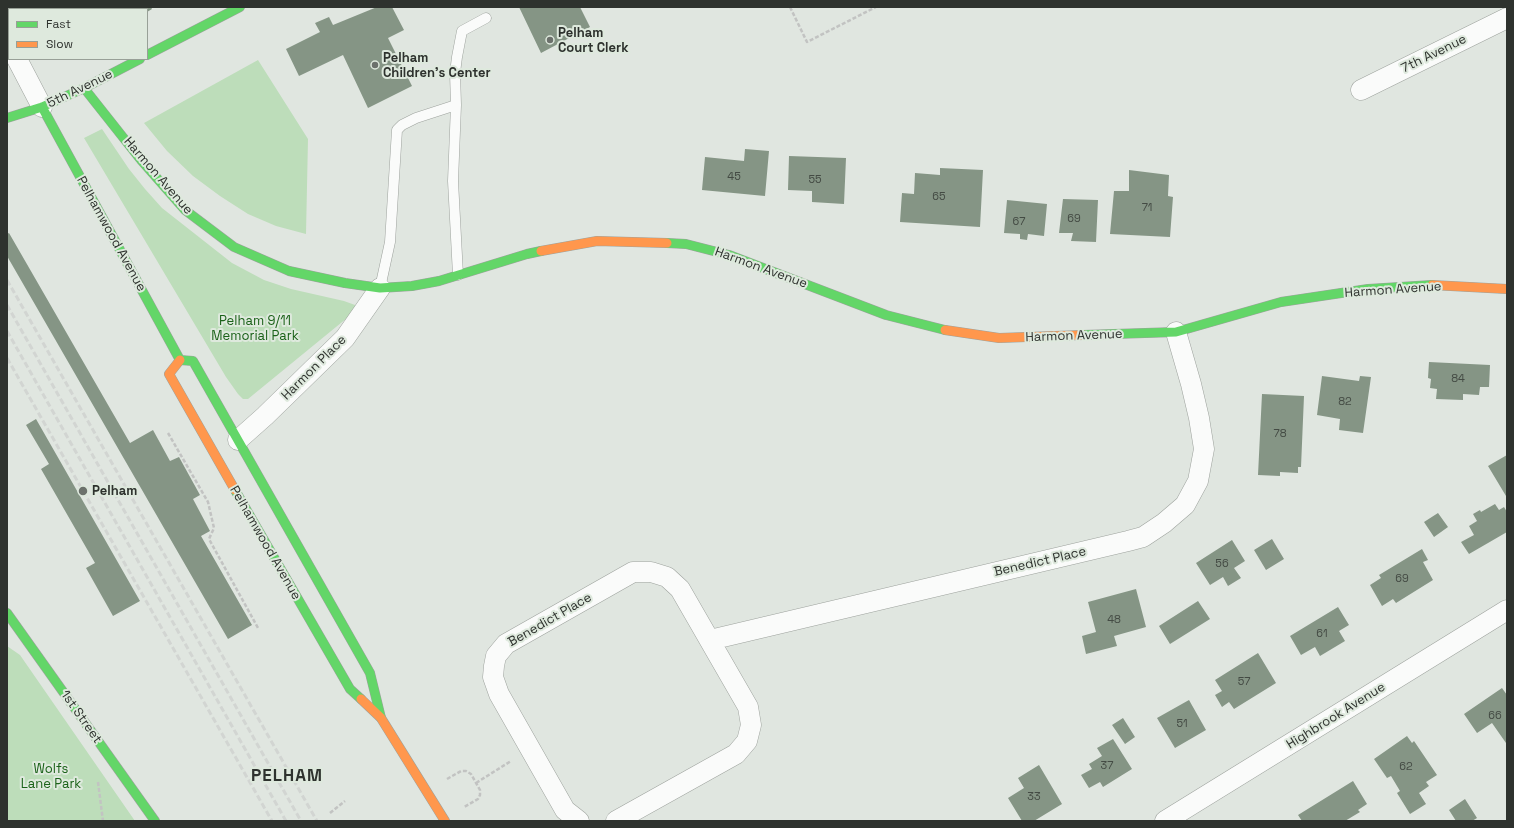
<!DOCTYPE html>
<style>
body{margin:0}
#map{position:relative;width:1514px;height:828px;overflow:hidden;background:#e0e6e0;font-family:"Space Grotesk",sans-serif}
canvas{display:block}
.frame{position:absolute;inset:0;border:8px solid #2e322e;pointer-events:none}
.legend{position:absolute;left:8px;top:8px;width:140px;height:52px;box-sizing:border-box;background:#dee9dd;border:1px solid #98a097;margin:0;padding:5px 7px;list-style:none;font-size:12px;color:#2e322e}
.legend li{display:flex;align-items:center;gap:8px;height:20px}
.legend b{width:20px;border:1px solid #98a097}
</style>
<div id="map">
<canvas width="1514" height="828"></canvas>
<div class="frame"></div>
<ul class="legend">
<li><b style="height:5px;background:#63d668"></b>Fast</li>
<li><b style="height:5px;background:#ff974d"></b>Slow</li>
</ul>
</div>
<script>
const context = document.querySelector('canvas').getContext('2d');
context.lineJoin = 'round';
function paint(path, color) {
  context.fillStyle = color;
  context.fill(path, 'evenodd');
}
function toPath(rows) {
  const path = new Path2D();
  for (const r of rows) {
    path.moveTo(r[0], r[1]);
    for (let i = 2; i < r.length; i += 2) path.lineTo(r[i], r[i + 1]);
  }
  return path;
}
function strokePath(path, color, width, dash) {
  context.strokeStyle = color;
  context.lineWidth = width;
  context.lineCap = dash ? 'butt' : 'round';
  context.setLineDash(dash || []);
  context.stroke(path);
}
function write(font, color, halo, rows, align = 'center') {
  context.font = font + ' "Space Grotesk",sans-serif';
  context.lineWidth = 4;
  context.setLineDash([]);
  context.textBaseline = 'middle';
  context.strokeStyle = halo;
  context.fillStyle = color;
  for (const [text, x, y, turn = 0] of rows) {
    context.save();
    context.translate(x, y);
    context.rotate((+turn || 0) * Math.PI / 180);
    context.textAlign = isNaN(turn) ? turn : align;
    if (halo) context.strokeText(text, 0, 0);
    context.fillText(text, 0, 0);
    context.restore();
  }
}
const green = toPath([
 [258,60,308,139,306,234,276,226,248,214,220,196,193,176,167,151,144,123],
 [102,129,129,169,145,189,162,208,232,263,264,280,291,289,344,301,355,305,358,309,248,399,243,399,238,394,226,377,84,138],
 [7,646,20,655,135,821,7,821]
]);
const building = toPath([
 [29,7,151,7,152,9,147,12,147,9,25,9],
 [377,7,392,7,404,30,388,38,412,86,368,108,343,55,299,76,286,49,320,32,315,23,329,17,333,25],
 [519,7,580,7,590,27,541,53],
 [745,149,769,151,765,196,702,190,705,157,744,161],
 [789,156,846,158,844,204,812,202,812,191,788,190],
 [940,168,983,170,980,227,900,222,902,193,914,194,915,173,940,175],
 [1129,170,1169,175,1168,196,1173,197,1170,237,1110,234,1114,191,1129,191],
 [1063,199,1098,200,1096,242,1071,241,1073,233,1059,233],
 [1007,200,1047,204,1044,236,1028,234,1027,240,1020,239,1020,234,1004,233],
 [9,233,130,443,153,430,170,461,179,457,200,495,193,499,210,531,201,536,252,625,228,639,7,256,7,234],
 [1429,362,1490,365,1489,387,1480,387,1479,395,1463,394,1463,400,1436,399,1437,389,1430,388,1431,379,1428,378],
 [1322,376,1359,381,1360,376,1371,377,1363,433,1339,430,1340,419,1317,415],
 [1262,394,1304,396,1301,467,1298,467,1298,473,1280,472,1280,476,1258,475],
 [36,419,140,601,113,616,86,568,95,563,41,469,49,464,26,425],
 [1507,455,1507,495,1506,496,1488,466],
 [1495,504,1499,510,1504,507,1507,512,1507,532,1469,554,1461,542,1474,535,1469,526,1477,521,1473,514,1480,510,1481,512],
 [1438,513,1448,527,1434,537,1424,522],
 [1272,539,1284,559,1266,570,1254,550],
 [1232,540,1245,561,1234,568,1241,578,1228,586,1223,577,1210,585,1196,563],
 [1422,549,1428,560,1423,562,1433,580,1396,603,1393,599,1382,606,1370,585,1381,578,1379,575],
 [1136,589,1146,627,1114,636,1117,646,1086,654,1082,636,1096,632,1088,602],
 [1198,601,1210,619,1170,644,1159,626],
 [1338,607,1349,625,1339,631,1345,641,1320,656,1315,647,1301,655,1290,636],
 [1258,653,1276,683,1234,709,1229,702,1222,707,1215,695,1222,691,1215,680],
 [1502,688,1507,695,1507,742,1506,743,1492,723,1477,733,1464,714],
 [1189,700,1206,730,1175,748,1157,718],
 [1123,718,1135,737,1125,744,1112,725],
 [1407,736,1412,743,1414,741,1437,775,1426,782,1429,786,1419,793,1426,804,1410,814,1397,793,1400,791,1391,776,1387,778,1374,759],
 [1113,739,1132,769,1103,787,1100,782,1089,788,1081,775,1092,769,1089,764,1102,756,1097,748],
 [1039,765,1062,804,1034,821,1022,821,1008,798,1024,788,1018,778],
 [1353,781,1367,804,1358,810,1360,812,1345,821,1302,821,1298,815],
 [1465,799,1477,818,1472,821,1456,821,1449,810]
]);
const path = toPath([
 [790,7,807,42,876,7],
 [168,433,208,502,214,528,209,539,258,628],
 [447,779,461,771,466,771,471,774,480,790,480,795,478,799,464,807],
 [98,782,103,821],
 [476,783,511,761],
 [330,813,345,801]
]);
const lane = toPath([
 [456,105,455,73,457,57,462,31,486,18],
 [380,288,390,242,397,130,402,125,416,118,456,105,453,181,458,275]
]);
const street = toPath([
 [7,37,9,41],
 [17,59,42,107],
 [1361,90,1507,18],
 [238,440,265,416,345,338,380,288],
 [710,640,1128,541,1143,537,1164,523,1185,505,1198,481,1204,449,1199,418,1191,384,1176,332],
 [579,821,565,810,499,694,493,677,494,666,496,656,506,644,633,572,651,572,667,577,680,589,748,707,751,725,747,741,736,754,616,821],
 [1165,821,1507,610]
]);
const fast = toPath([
 [147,55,240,7],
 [84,88,141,160,185,210,234,247,289,271,345,283,380,288,412,286,439,281,527,254,541,251],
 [42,107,180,360],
 [7,118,42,107,84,88,140,59],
 [667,243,686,244,729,255,886,315,945,330],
 [1083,335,1176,332,1281,302,1368,289,1432,285],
 [180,360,193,361,370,673,381,718],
 [235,490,350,689,361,699],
 [7,613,155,821]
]);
const slow = toPath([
 [541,251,597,241,667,243],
 [1432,285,1507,289],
 [945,330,999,338,1083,335],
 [180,360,169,374,235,490],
 [361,699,381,718,445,821]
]);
const rail = toPath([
 [7,280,317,821],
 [7,305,301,821],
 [7,331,286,821],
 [7,358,272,821]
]);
const markers = [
 [550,40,4,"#6c716c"],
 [375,65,4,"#6c716c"],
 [83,491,5,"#6c716c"]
];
const numberNames = [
 ["45",734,177],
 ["55",815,180],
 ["65",939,197],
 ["71",1147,208],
 ["69",1074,219],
 ["67",1019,222],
 ["84",1458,379],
 ["82",1345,402],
 ["78",1280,434],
 ["56",1222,564],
 ["69",1402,579],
 ["48",1114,620],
 ["61",1322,634],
 ["57",1244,682],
 ["66",1495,716],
 ["51",1182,724],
 ["37",1107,766],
 ["62",1406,767],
 ["33",1034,797]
];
const poiNames = [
 ["Pelham",558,33],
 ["Court Clerk",558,48],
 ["Pelham",383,58],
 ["Children's Center",383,73],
 ["Pelham",92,491]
];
const streetNames = [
 ["7th Avenue",1434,54,-26],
 ["5th Avenue",80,89,-26],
 ["Harmon Avenue",158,176,49],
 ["Pelhamwood Avenue",111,234,61],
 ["Harmon Avenue",761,268,20],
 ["Harmon Avenue",1393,290,-4],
 ["Harmon Avenue",1074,336,-2],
 ["Harmon Place",314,368,-45],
 ["Pelhamwood Avenue",265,543,60],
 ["Benedict Place",1040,562,-13],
 ["Benedict Place",550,620,-30],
 ["Highbrook Avenue",1336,716,-32],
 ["1st Street",81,717,55]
];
const parkNames = [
 ["Pelham 9/11",255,321],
 ["Memorial Park",255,336],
 ["Wolfs",51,769],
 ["Lane Park",51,784]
];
const districtNames = [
 ["PELHAM",287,776]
];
paint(green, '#bdddba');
paint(building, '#859585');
strokePath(lane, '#9da29d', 11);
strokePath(street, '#9da29d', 21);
strokePath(fast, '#9da29d', 10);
strokePath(slow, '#9da29d', 10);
strokePath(path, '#c2c3c2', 2.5, [4, 2]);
strokePath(lane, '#fafbfa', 10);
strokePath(street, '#fafbfa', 20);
strokePath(fast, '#63d668', 9);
strokePath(slow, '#ff974d', 9);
strokePath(rail, '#d2d5d2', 3, [6, 3]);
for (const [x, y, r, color] of markers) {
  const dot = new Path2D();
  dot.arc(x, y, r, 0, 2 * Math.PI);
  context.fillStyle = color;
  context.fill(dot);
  strokePath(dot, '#dee9dd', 1.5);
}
write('11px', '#444b44', null, numberNames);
write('bold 13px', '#2e322e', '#dee9dd', poiNames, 'left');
write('13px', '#2e322e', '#dee9dd', streetNames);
write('13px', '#1b6219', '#dee9dd', parkNames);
context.letterSpacing = '1px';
write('bold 17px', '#2e322e', '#dee9dd', districtNames);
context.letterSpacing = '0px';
</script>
